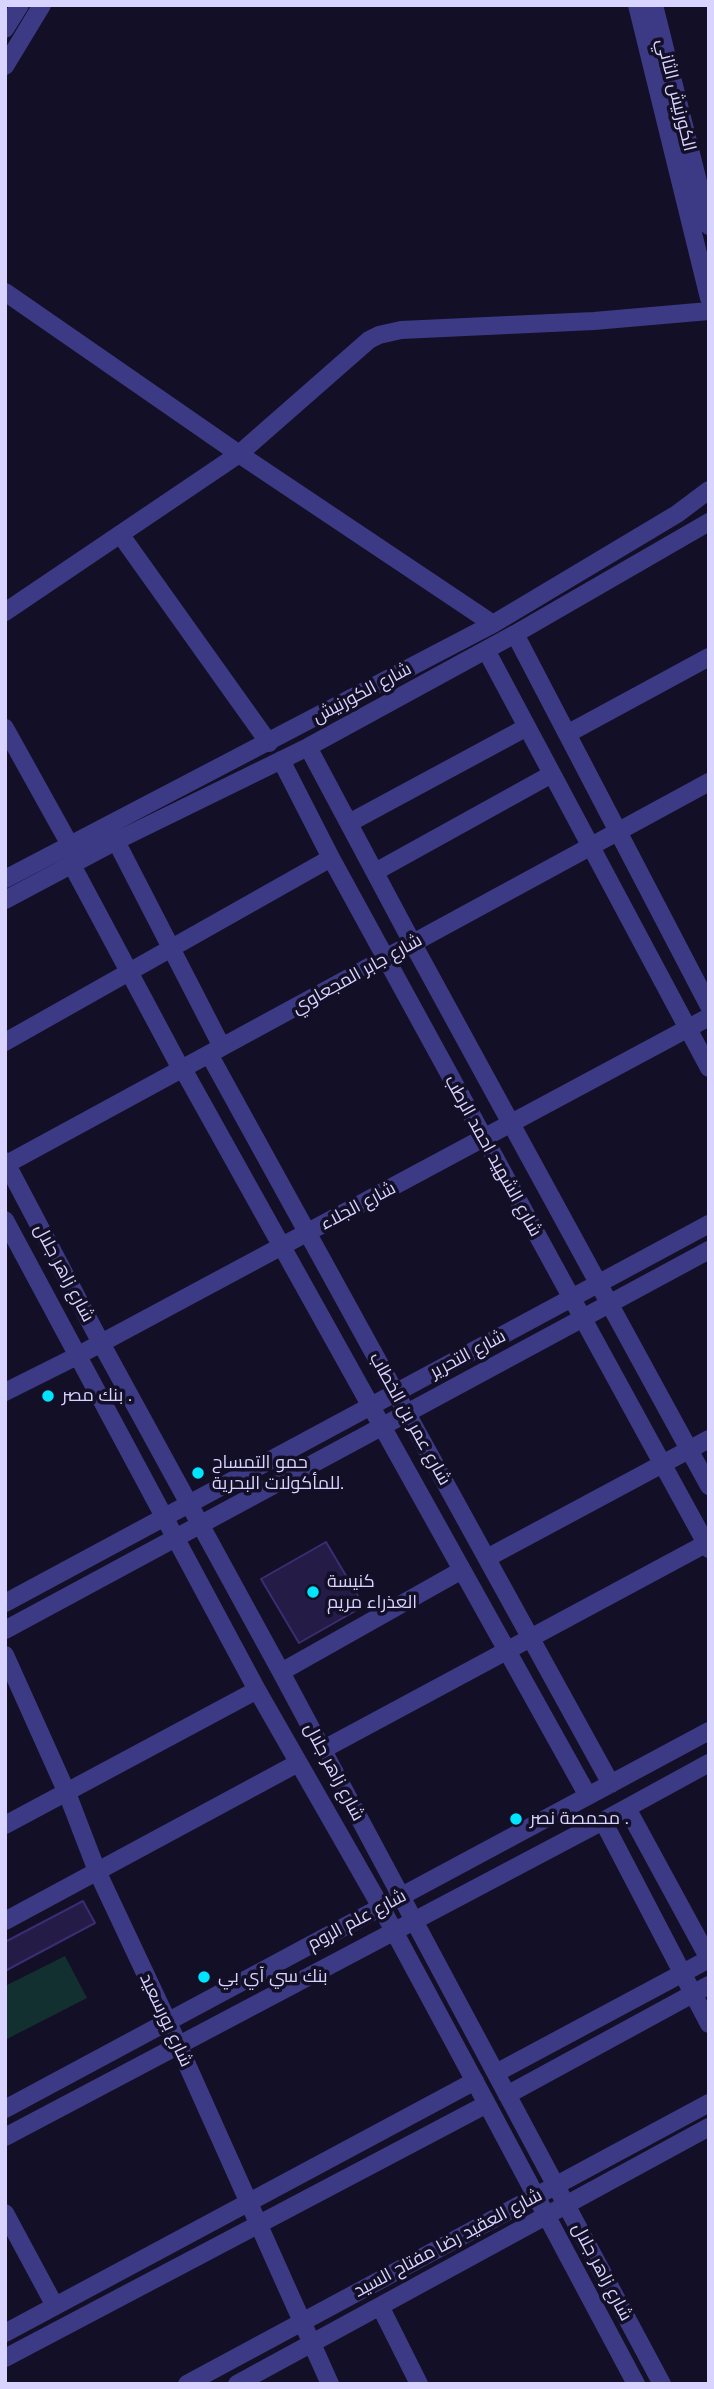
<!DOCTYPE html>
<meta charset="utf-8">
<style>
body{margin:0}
#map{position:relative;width:714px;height:2389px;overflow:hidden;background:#130f26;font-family:Mulish,sans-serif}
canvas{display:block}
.frame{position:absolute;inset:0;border:7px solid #d9d4ff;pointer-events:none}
</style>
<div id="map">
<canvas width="714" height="2389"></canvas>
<div class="frame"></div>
</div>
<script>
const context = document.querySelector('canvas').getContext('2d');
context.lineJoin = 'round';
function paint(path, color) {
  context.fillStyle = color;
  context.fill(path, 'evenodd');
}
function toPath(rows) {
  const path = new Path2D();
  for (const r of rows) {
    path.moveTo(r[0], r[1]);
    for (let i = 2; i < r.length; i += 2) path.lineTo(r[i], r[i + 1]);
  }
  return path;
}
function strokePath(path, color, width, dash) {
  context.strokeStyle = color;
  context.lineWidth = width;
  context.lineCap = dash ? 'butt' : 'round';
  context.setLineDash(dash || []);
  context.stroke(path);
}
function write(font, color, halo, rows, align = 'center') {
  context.font = font + ' Mulish,Cairo,sans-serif';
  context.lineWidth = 7;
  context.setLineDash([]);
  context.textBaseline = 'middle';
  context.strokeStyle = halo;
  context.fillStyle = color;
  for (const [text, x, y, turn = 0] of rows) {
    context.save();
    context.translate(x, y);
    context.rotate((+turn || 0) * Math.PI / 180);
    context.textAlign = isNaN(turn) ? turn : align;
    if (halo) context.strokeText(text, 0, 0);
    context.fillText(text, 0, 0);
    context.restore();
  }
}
const green = toPath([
 [65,1956,87,1998,7,2039,5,1986]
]);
const building = toPath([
 [326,1542,364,1606,299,1643,261,1579,326,1542],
 [83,1901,95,1923,5,1971,5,1942,83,1901]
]);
const minor = toPath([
 [637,5,709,298],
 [654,5,709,226],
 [5,29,20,5],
 [5,66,42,5],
 [5,292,239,454,493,624],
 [120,534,269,743],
 [5,612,239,454,369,340,379,335,401,330,594,321,709,311],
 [515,634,709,1006],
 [486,650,709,1068],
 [5,728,70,845],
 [567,734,709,657],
 [308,747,413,944,709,1486],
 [281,760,331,858,709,1549],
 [349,823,527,727],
 [116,841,222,1047],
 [72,865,181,1069],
 [375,872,552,774],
 [5,879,493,624,677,514,709,490],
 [5,900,116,841,308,747,515,634,709,522],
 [5,1042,331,858],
 [209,1054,611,1784],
 [183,1069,588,1796],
 [5,1161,101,1343,281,1672,662,2384],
 [5,1165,709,782],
 [5,1220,257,1690,381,1907,487,2104,636,2384],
 [5,1392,77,1356,709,1017],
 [487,1558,709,1439],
 [5,1603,709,1224],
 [5,1630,709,1250],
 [5,1655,67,1793,97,1871,168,2022,330,2384],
 [281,1672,462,1570],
 [322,1750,709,1542],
 [627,1808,709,1959],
 [603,1821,709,2024],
 [5,1825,257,1690],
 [5,1921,298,1763],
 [496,2073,709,1959],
 [507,2095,709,1985],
 [5,2109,709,1731],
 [5,2137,603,1821,709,1763],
 [5,2213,55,2306],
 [380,2306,419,2384],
 [5,2333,475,2081],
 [5,2358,487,2104],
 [187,2384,709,2103],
 [237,2384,709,2127]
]);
const markers = [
 [48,1396,7,"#00e5ff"],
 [198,1473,7,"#00e5ff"],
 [313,1592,7,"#00e5ff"],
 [516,1819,7,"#00e5ff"],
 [204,1977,7,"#00e5ff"]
];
const streetNames = [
 ["الكورنيش الثاني",676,95,76],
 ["شارع الكورنيش",362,693,-28],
 ["شارع جابر المجعاوي",357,974,-29],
 ["شارع الشهيد احمد الرطب",493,1156,61],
 ["شارع الجلاء",358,1206,-28],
 ["شارع زاهر جلال",64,1273,62],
 ["شارع التحرير",468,1354,-28],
 ["شارع عمر بن الخطاب",410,1419,61],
 ["شارع زاهر جلال",334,1772,62],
 ["شارع علم الروم",357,1920,-28],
 ["شارع بورسعيد",166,2020,65],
 ["شارع العقيد رضا مفتاح السيد",448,2243,-28],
 ["شارع زاهر جلال",602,2272,62]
];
const poiNames = [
 ["بنك مصر .",62,1396],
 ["حمو التمساح",212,1463],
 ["للمأكولات البحرية.",212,1484],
 ["كنيسة",327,1582],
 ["العذراء مريم",327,1603],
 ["محمصة نصر .",530,1819],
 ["بنك سي آي بي",218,1977]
];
paint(green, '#12302f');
paint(building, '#241b47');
strokePath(building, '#3b2d73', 2);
strokePath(minor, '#3d3a85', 18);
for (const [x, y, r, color] of markers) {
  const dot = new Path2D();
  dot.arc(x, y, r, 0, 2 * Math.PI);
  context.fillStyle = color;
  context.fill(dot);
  strokePath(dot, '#130f26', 2.5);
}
write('18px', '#d9d4ff', '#130f26', streetNames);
write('18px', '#d9d4ff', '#130f26', poiNames, 'left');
</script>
